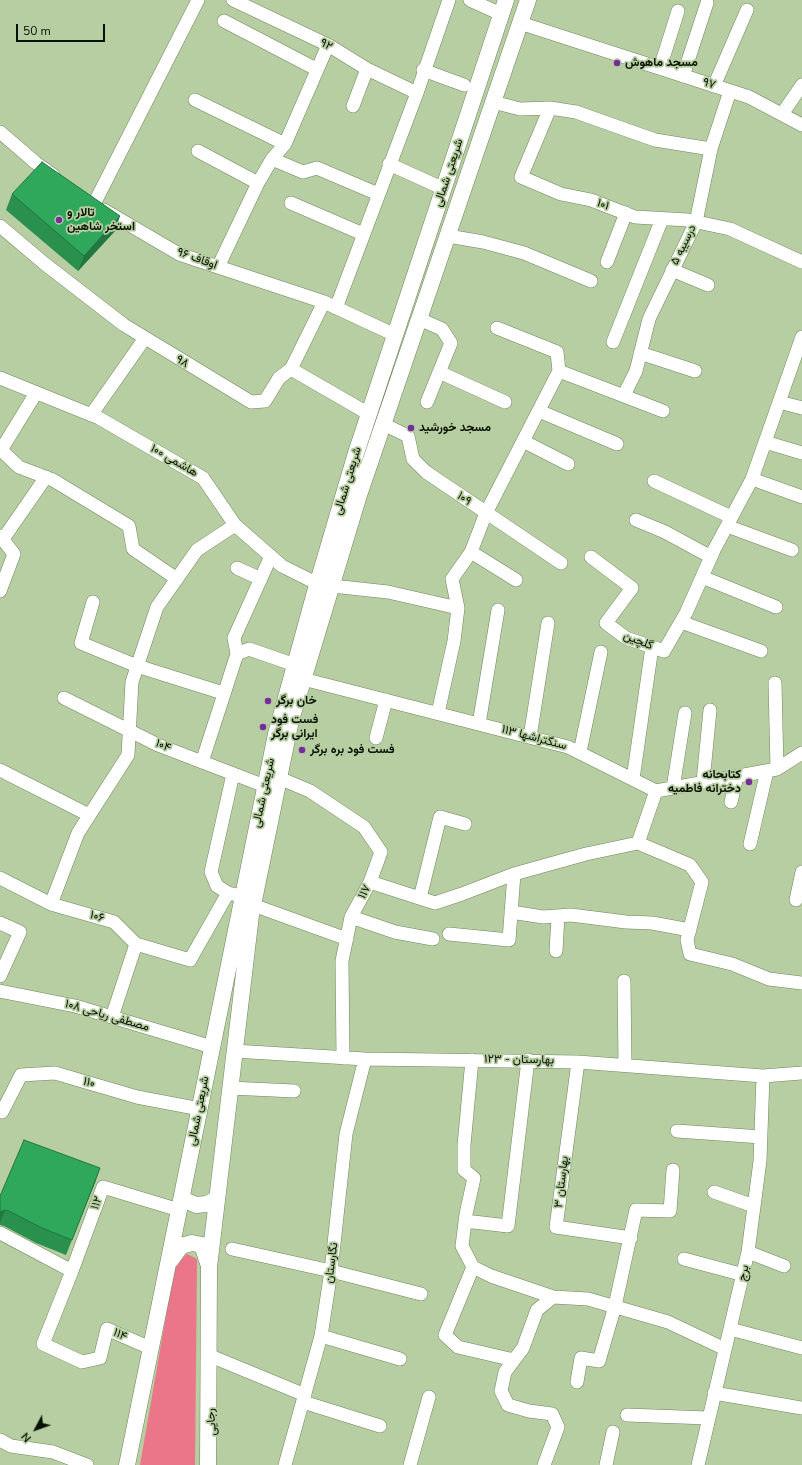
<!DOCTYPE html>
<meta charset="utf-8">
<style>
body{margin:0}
#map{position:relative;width:802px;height:1465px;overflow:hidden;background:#b6cea1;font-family:"Nunito Sans",sans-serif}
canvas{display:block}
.north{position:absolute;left:16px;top:1409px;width:40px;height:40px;-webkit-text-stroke:3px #b6cea1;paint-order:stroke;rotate:229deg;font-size:11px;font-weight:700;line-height:16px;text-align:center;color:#091103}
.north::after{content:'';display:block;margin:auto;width:14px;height:18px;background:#091103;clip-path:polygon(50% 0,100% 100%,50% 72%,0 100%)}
.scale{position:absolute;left:16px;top:24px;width:89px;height:18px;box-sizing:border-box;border:2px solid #091103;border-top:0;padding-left:5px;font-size:12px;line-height:14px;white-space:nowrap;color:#091103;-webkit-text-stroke:3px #b6cea1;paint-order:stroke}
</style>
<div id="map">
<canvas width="802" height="1465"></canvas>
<div class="north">N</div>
<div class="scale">50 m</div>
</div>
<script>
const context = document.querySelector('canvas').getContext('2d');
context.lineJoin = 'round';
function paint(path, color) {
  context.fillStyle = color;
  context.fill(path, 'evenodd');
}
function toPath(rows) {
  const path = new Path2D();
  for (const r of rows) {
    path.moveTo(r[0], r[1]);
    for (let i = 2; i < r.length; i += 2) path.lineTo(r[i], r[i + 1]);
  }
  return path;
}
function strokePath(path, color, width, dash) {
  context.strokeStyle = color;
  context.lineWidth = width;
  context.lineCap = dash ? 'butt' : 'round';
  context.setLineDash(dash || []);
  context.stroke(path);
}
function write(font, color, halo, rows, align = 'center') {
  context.font = font + ' "Nunito Sans",Vazirmatn,sans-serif';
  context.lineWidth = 3.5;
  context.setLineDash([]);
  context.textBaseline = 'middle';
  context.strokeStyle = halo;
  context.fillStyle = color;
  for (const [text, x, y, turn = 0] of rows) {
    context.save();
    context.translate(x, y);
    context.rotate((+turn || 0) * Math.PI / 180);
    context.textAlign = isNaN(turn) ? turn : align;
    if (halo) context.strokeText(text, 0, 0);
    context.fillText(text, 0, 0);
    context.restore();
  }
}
const green = toPath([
 [187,1254,197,1259,195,1465,140,1465,174,1270,179,1261]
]);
const minor = toPath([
 [233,0,328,45,367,69,417,93],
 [470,0,501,14],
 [224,21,316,69],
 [520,23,749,97,802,125],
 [660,68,678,11],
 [423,70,464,85],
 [683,76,707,3],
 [714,86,747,10],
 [195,100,285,144],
 [493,102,520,109,550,108,576,112,655,140,711,149],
 [353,106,367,69],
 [550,108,521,177,561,194,591,200,635,217,688,220,730,229,802,262],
 [782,114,802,85],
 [0,132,36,163,53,175],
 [198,151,258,183],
 [272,159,303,172,317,168,378,194],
 [389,164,444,189],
 [291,203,363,234],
 [94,204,198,0],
 [104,210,179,254,324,302,395,335],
 [0,226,45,264,124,325,251,402,265,401,279,378,291,369,369,414],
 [448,236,483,242,524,253,591,281],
 [607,262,626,213],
 [218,267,258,183,272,159,285,144,328,45],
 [672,270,708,285],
 [336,308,417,93,449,0],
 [419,319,442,329,451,343,427,402],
 [613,342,662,219],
 [640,353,695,371],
 [291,369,324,302],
 [559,371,663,411],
 [439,372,505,402],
 [0,378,99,418,203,478,235,525,282,566,318,584],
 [36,393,1,450,19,467,53,480,129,526,133,549,177,579],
 [624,395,636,371,649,319,696,222,711,149,730,91],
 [779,402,802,408],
 [539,411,617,444],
 [91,415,145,338],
 [383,424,408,436,413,459,426,472,561,563],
 [523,441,568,464],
 [765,442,802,453],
 [752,479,802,497],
 [654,481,731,517],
 [636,520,665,532,711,557],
 [727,526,792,550],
 [0,536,14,554,0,591],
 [3,539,46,477],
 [471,552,516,580],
 [591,557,632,588,606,623,626,638,664,651,686,613,714,550,752,479,802,337],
 [237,568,261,579],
 [702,577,776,607],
 [332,586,388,592,458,608],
 [93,602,81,643,137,666,223,693],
 [681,622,761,651],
 [237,654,249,649,295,665],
 [303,679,568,747,656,791,777,769,802,753],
 [775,683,777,769],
 [64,698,158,745,265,786],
 [438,713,454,641,458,608,452,579,471,552,486,513,559,371,557,352,497,328],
 [479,724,498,610],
 [530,737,548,623],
 [376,738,386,700],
 [580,752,601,652],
 [202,762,237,654,234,638,271,556],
 [0,770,89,815],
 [233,774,211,872,217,886,228,893,237,895],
 [279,778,310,791,364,827,381,852,370,882,351,917,342,961,343,1058],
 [633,779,652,647],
 [703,782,710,710],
 [673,788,685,713],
 [731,802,737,776],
 [638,843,656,791],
 [750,844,767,771],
 [0,878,51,904,114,922,136,944,190,960,228,893],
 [370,882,435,903,462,894,514,874,586,854,638,843,690,865,702,882,687,940,690,954,732,964,769,979,802,983],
 [420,898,440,817,465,824],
 [796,900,802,872],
 [51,904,78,833,128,755,132,682,157,607,197,550,235,525],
 [253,905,347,939],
 [511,912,543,917,571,915,626,922,652,923,690,930],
 [351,917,395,932,433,939],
 [0,923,20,932,0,976],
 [449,934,509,940,514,874],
 [556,951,558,916],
 [624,981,625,1065],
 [0,991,75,1006,212,1047],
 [112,1017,136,944],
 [234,1051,365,1059,578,1062,763,1076,802,1073],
 [472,1060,464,1145,464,1170,474,1178,466,1214,462,1246,473,1267,491,1276,553,1297],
 [578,1062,556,1227,631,1238],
 [230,1088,294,1091],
 [0,1111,2,1112,21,1075,55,1073,137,1097,200,1109],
 [677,1131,761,1137],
 [714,1192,754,1206],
 [465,1221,508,1226,528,1060],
 [0,1233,72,1271,43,1344,82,1362,100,1358,107,1329,150,1348],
 [232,1249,331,1271,421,1294],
 [748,1252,784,1266],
 [684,1259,744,1275],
 [473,1267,445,1335,458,1347,514,1360],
 [72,1271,103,1187,179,1210],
 [730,1329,802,1348],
 [321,1336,400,1359],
 [208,1355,305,1395],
 [577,1382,581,1358,599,1361,615,1306,636,1210,670,1211,673,1170],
 [714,1393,802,1408],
 [303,1402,380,1426],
 [627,1415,708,1418],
 [0,1440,11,1446,53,1452,87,1465],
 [285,1465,321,1336,331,1271,346,1134,365,1059],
 [410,1465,429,1397],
 [544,1465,558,1427,552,1414,529,1411,508,1405,501,1391,505,1372,523,1348,537,1310,553,1297,588,1299,668,1322,725,1349],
 [606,1465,613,1432],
 [698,1465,748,1252,760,1161,763,1076]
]);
const major = toPath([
 [182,1199,196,1205,207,1204,217,1199],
 [171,1260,181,1246,192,1243,202,1245,208,1263],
 [127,1465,276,734,315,592,356,453,506,0],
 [208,1465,209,1267,251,915,291,720,359,495,528,0]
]);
const wall = toPath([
 [12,194,115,231,78,271,6,210],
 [100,1168,66,1255,36,1243,4,1226,0,1225,0,1196]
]);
const shadedWall = toPath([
 [120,216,115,231,78,271,84,256],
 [100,1168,95,1183,66,1255,72,1240],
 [5,1210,0,1223,0,1212]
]);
const building = toPath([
 [42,162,120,216,84,256,12,194,42,162],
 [24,1140,100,1168,72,1240,42,1228,9,1211,5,1210,0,1212,0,1196,24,1140]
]);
const markers = [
 [617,63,4,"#762c9e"],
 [59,220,4,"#762c9e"],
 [411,428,4,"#762c9e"],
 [268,701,4,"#762c9e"],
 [263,727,4,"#762c9e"],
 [302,750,4,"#762c9e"],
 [749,782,4,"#762c9e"]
];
const streetNames = [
 ["۹۲",326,45,28],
 ["۹۷",709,84,18],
 ["شریعتی شمالی",449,173,-72],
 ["۱۰۱",603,205,21],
 ["درسیبه ۵",684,245,-64],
 ["اوقاف ۹۶",197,259,20],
 ["۹۸",182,362,32],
 ["هاشمی ۱۰۰",174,461,30],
 ["شریعتی شمالی",348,481,-73],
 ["۱۰۹",464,499,34],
 ["گلچین",638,641,22],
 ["سنگتراشها ۱۱۳",534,738,15],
 ["۱۰۴",163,746,23],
 ["شریعتی شمالی",264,793,-78],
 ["۱۱۷",365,892,-62],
 ["۱۰۶",97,917,16],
 ["مصطفی ریاحی ۱۰۸",107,1016,16],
 ["بهارستان - ۱۲۳",519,1060,1],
 ["۱۱۰",89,1083,16],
 ["شریعتی شمالی",199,1111,-79],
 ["بهارستان ۳",562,1182,-83],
 ["۱۱۲",97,1203,-70],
 ["نگارستان",332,1263,-83],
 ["برج",744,1273,-78],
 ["۱۱۴",120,1335,24],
 ["رجایی",212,1422,-95]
];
const poiNames = [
 ["مسجد ماهوش",625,63],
 ["تالار و",67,213],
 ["استخر شاهین",67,227],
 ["مسجد خورشید",419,428],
 ["خان برگر",276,701],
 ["فست فود",271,720],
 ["ایرانی برگر",271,734],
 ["فست فود بره برگر",310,750],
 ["کتابحانه",741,775,"right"],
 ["دخترانه فاطمیه",741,789,"right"]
];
paint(green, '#eb7689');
strokePath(minor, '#70865c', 14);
strokePath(major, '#70865c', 17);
strokePath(minor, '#fff', 13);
strokePath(major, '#fff', 16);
paint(wall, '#29904e');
paint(shadedWall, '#227640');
paint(building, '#30a85b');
strokePath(building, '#227640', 1);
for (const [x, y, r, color] of markers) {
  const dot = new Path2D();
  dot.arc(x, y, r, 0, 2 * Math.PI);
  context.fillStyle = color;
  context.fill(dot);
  strokePath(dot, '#b6cea1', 1.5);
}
write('12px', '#091103', '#b6cea1', streetNames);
write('bold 12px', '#091103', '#b6cea1', poiNames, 'left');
</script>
